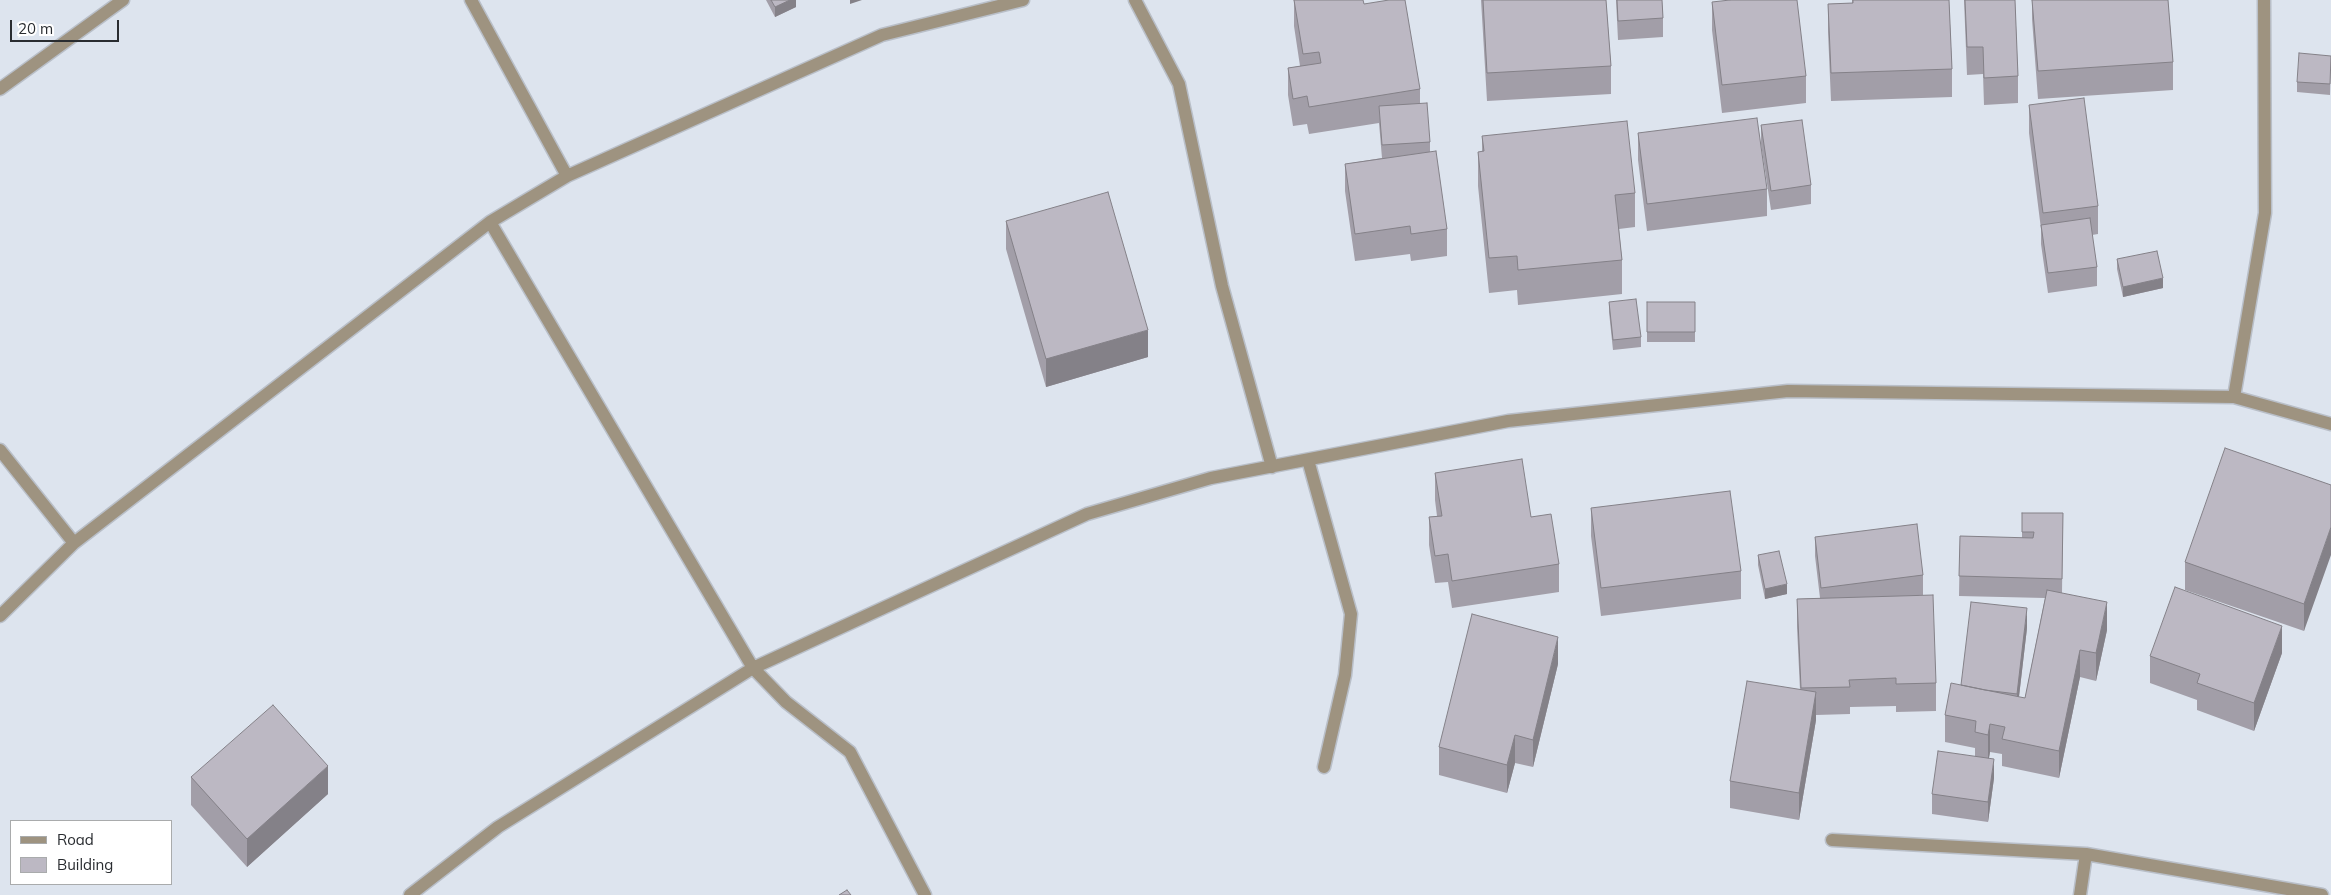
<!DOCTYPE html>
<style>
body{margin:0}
#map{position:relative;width:2331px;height:895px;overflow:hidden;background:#dde4ee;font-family:Mulish,sans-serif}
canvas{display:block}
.legend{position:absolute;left:10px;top:820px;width:162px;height:65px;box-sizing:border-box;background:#fff;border:1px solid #a9abac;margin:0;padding:6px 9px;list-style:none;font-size:15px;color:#292c30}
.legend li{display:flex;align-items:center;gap:10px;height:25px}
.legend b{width:25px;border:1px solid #a9abac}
.scale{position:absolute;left:10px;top:20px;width:109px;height:22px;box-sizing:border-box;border:2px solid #292c30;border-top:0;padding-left:6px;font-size:15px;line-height:18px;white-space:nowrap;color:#292c30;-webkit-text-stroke:4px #fff;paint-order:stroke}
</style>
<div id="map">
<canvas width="2331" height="895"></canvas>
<ul class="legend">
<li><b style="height:6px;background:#9e9380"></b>Road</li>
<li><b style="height:14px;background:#bcb8c3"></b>Building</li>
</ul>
<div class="scale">20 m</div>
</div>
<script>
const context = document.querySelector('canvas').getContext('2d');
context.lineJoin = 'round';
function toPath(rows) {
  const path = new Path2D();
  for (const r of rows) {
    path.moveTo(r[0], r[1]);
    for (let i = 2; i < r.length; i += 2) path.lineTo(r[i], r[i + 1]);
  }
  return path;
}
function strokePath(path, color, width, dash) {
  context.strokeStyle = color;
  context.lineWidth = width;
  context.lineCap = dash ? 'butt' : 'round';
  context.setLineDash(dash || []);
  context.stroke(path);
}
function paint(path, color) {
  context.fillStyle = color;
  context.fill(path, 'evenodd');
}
const street = toPath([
 [471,0,567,176],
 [1135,0,1179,84,1222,286,1272,467],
 [0,89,123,0],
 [490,222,753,668,786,702,850,752,925,895],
 [2234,397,2265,213,2264,0],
 [0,450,74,543],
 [1308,460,1351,614,1345,675,1324,767],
 [0,616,74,543,490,222,567,176,882,35,1023,0],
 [1832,840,2086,854,2322,895],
 [410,895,498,827,753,668,1087,514,1211,478,1508,421,1788,391,2234,397,2331,424],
 [2080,895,2086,854]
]);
const wall = toPath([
 [766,0,796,0,796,7,775,17],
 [1294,0,1364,4,1420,89,1420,103,1430,142,1430,152,1447,229,1447,256,1411,261,1410,254,1355,261,1345,191,1345,164,1382,158,1379,123,1309,134,1307,124,1293,126,1288,95,1288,68,1300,66,1294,26],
 [1481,0,1606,0,1611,66,1611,94,1487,101],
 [1616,0,1662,0,1663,18,1663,37,1618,40],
 [1852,0,1949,0,1952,69,1952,97,1831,101,1828,32,1828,4,1852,3],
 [1964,0,2015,0,2018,76,2018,103,1984,105,1983,74,1967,75],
 [2032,0,2168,0,2173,62,2173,90,2038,99,2032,19],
 [1712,2,1806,76,1806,103,1722,113,1712,30],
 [2331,56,2330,95,2297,92,2297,82],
 [2029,105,2098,206,2098,234,2092,235,2097,267,2097,286,2048,293,2041,244,2041,229,2029,133],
 [1761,125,1811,185,1811,204,1771,210,1761,144],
 [1638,133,1767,189,1767,216,1647,231,1638,160],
 [1482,136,1635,193,1635,227,1619,229,1622,260,1622,294,1518,305,1517,290,1489,293,1478,186,1478,152,1482,152],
 [1006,221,1148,357,1046,387,1006,249],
 [2117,259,2163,288,2123,297,2117,269],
 [1609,302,1641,337,1641,347,1613,350,1609,312],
 [1647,302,1695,302,1695,342,1647,342],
 [1435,473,1531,517,1559,564,1559,592,1452,608,1448,582,1435,583,1429,545,1429,517,1437,516,1435,500],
 [2331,485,2304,631,2185,590,2185,562],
 [1591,508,1741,571,1741,599,1601,616,1591,536],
 [2022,513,2063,513,2062,593,2107,630,2096,681,2080,677,2059,778,2002,766,2002,754,1990,752,1989,758,1994,778,1988,822,1932,814,1932,794,1975,756,1975,748,1945,742,1945,715,1961,685,2027,628,2019,697,2025,698,2045,598,1959,596,1960,536,2022,538],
 [1815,537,1923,575,1923,595,1919,595,1936,683,1936,711,1896,712,1896,706,1850,707,1850,714,1816,715,1816,720,1799,820,1730,808,1730,781,1800,690,1797,627,1797,599,1820,598,1815,556],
 [1758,555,1787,594,1765,599,1758,565],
 [2282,653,2254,731,2197,710,2197,700,2150,683,2150,656],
 [1558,664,1533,767,1515,763,1507,793,1439,775,1439,747],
 [191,777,328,794,247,867,191,805]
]);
const shadedWall = toPath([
 [790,0,796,0,796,7,775,17,775,7],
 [850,0,862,0,850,4],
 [2163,278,2163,288,2123,297,2123,287],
 [1148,330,1148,357,1046,387,1046,359],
 [2331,527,2331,555,2304,631,2304,604],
 [1787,584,1787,594,1765,599,1765,589],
 [2107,602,2107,630,2096,681,2096,653],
 [2027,608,2027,628,2017,713,2017,694],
 [2282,626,2282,653,2254,731,2254,703],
 [1558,637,1558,664,1533,767,1533,740],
 [2080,650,2080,677,2059,778,2059,751],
 [1816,692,1816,720,1799,820,1799,793],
 [1990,724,1990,752,1988,763,1988,735],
 [1515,735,1515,763,1507,793,1507,765],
 [1994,759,1994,778,1988,822,1988,802],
 [328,766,328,794,247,867,247,839]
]);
const building = toPath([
 [771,0,790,0,775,7,771,0],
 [1294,0,1363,0,1364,4,1389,0,1405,0,1420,89,1309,107,1307,96,1293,99,1288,68,1321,63,1319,52,1303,54,1294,0],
 [1483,0,1606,0,1611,66,1487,73,1483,0],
 [1617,0,1662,0,1663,18,1618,21,1617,0],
 [1730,0,1797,0,1806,76,1722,85,1712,2,1730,0],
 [1853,0,1949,0,1952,69,1831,73,1828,4,1853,3,1853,0],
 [1965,0,2015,0,2018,76,1984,78,1983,47,1967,47,1965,0],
 [2032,0,2168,0,2173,62,2038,71,2032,0],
 [2299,53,2331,56,2330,84,2297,82,2299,53],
 [2084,98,2098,206,2043,213,2029,105,2084,98],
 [1427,103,1430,142,1382,145,1379,106,1427,103],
 [1757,118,1767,189,1647,204,1638,133,1757,118],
 [1802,120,1811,185,1771,191,1761,125,1802,120],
 [1627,121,1635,193,1615,195,1622,260,1518,270,1517,256,1489,258,1478,152,1484,151,1482,136,1627,121],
 [1436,151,1447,229,1411,234,1410,226,1355,234,1345,164,1436,151],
 [1108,192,1148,330,1046,359,1006,221,1108,192],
 [2090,218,2097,267,2048,273,2041,225,2090,218],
 [2157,251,2163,278,2123,287,2117,259,2157,251],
 [1636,299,1641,337,1613,340,1609,302,1636,299],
 [1647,302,1695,302,1695,332,1647,332,1647,302],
 [2225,448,2331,485,2331,527,2304,604,2185,562,2225,448],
 [1522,459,1531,517,1551,514,1559,564,1452,581,1448,554,1435,556,1429,517,1442,516,1435,473,1522,459],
 [1730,491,1741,571,1601,588,1591,508,1730,491],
 [2022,513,2063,513,2062,579,1959,576,1960,536,2033,538,2034,532,2022,532,2022,513],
 [1917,524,1923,575,1821,588,1815,537,1917,524],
 [1779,551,1787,584,1765,589,1758,555,1779,551],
 [2175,587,2282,626,2254,703,2197,683,2200,674,2150,656,2175,587],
 [2047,590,2107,602,2096,653,2080,650,2059,751,2002,739,2005,727,1990,724,1988,735,1975,732,1976,721,1945,715,1951,683,2025,698,2047,590],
 [1933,595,1936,683,1896,684,1896,678,1849,680,1850,687,1801,688,1797,599,1933,595],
 [1971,602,2027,608,2017,694,1985,690,1961,685,1971,602],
 [1472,614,1558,637,1533,740,1515,735,1507,765,1439,747,1472,614],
 [1747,681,1816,692,1799,793,1730,781,1747,681],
 [273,705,328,766,247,839,191,777,273,705],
 [1938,751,1994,759,1988,802,1932,794,1938,751],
 [847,890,851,895,839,895,847,890]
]);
strokePath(street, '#b9bfc8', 15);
strokePath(street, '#9e9380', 12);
paint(wall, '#a29ea8');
paint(shadedWall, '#848188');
paint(building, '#bcb8c3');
strokePath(building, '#848188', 1);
</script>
